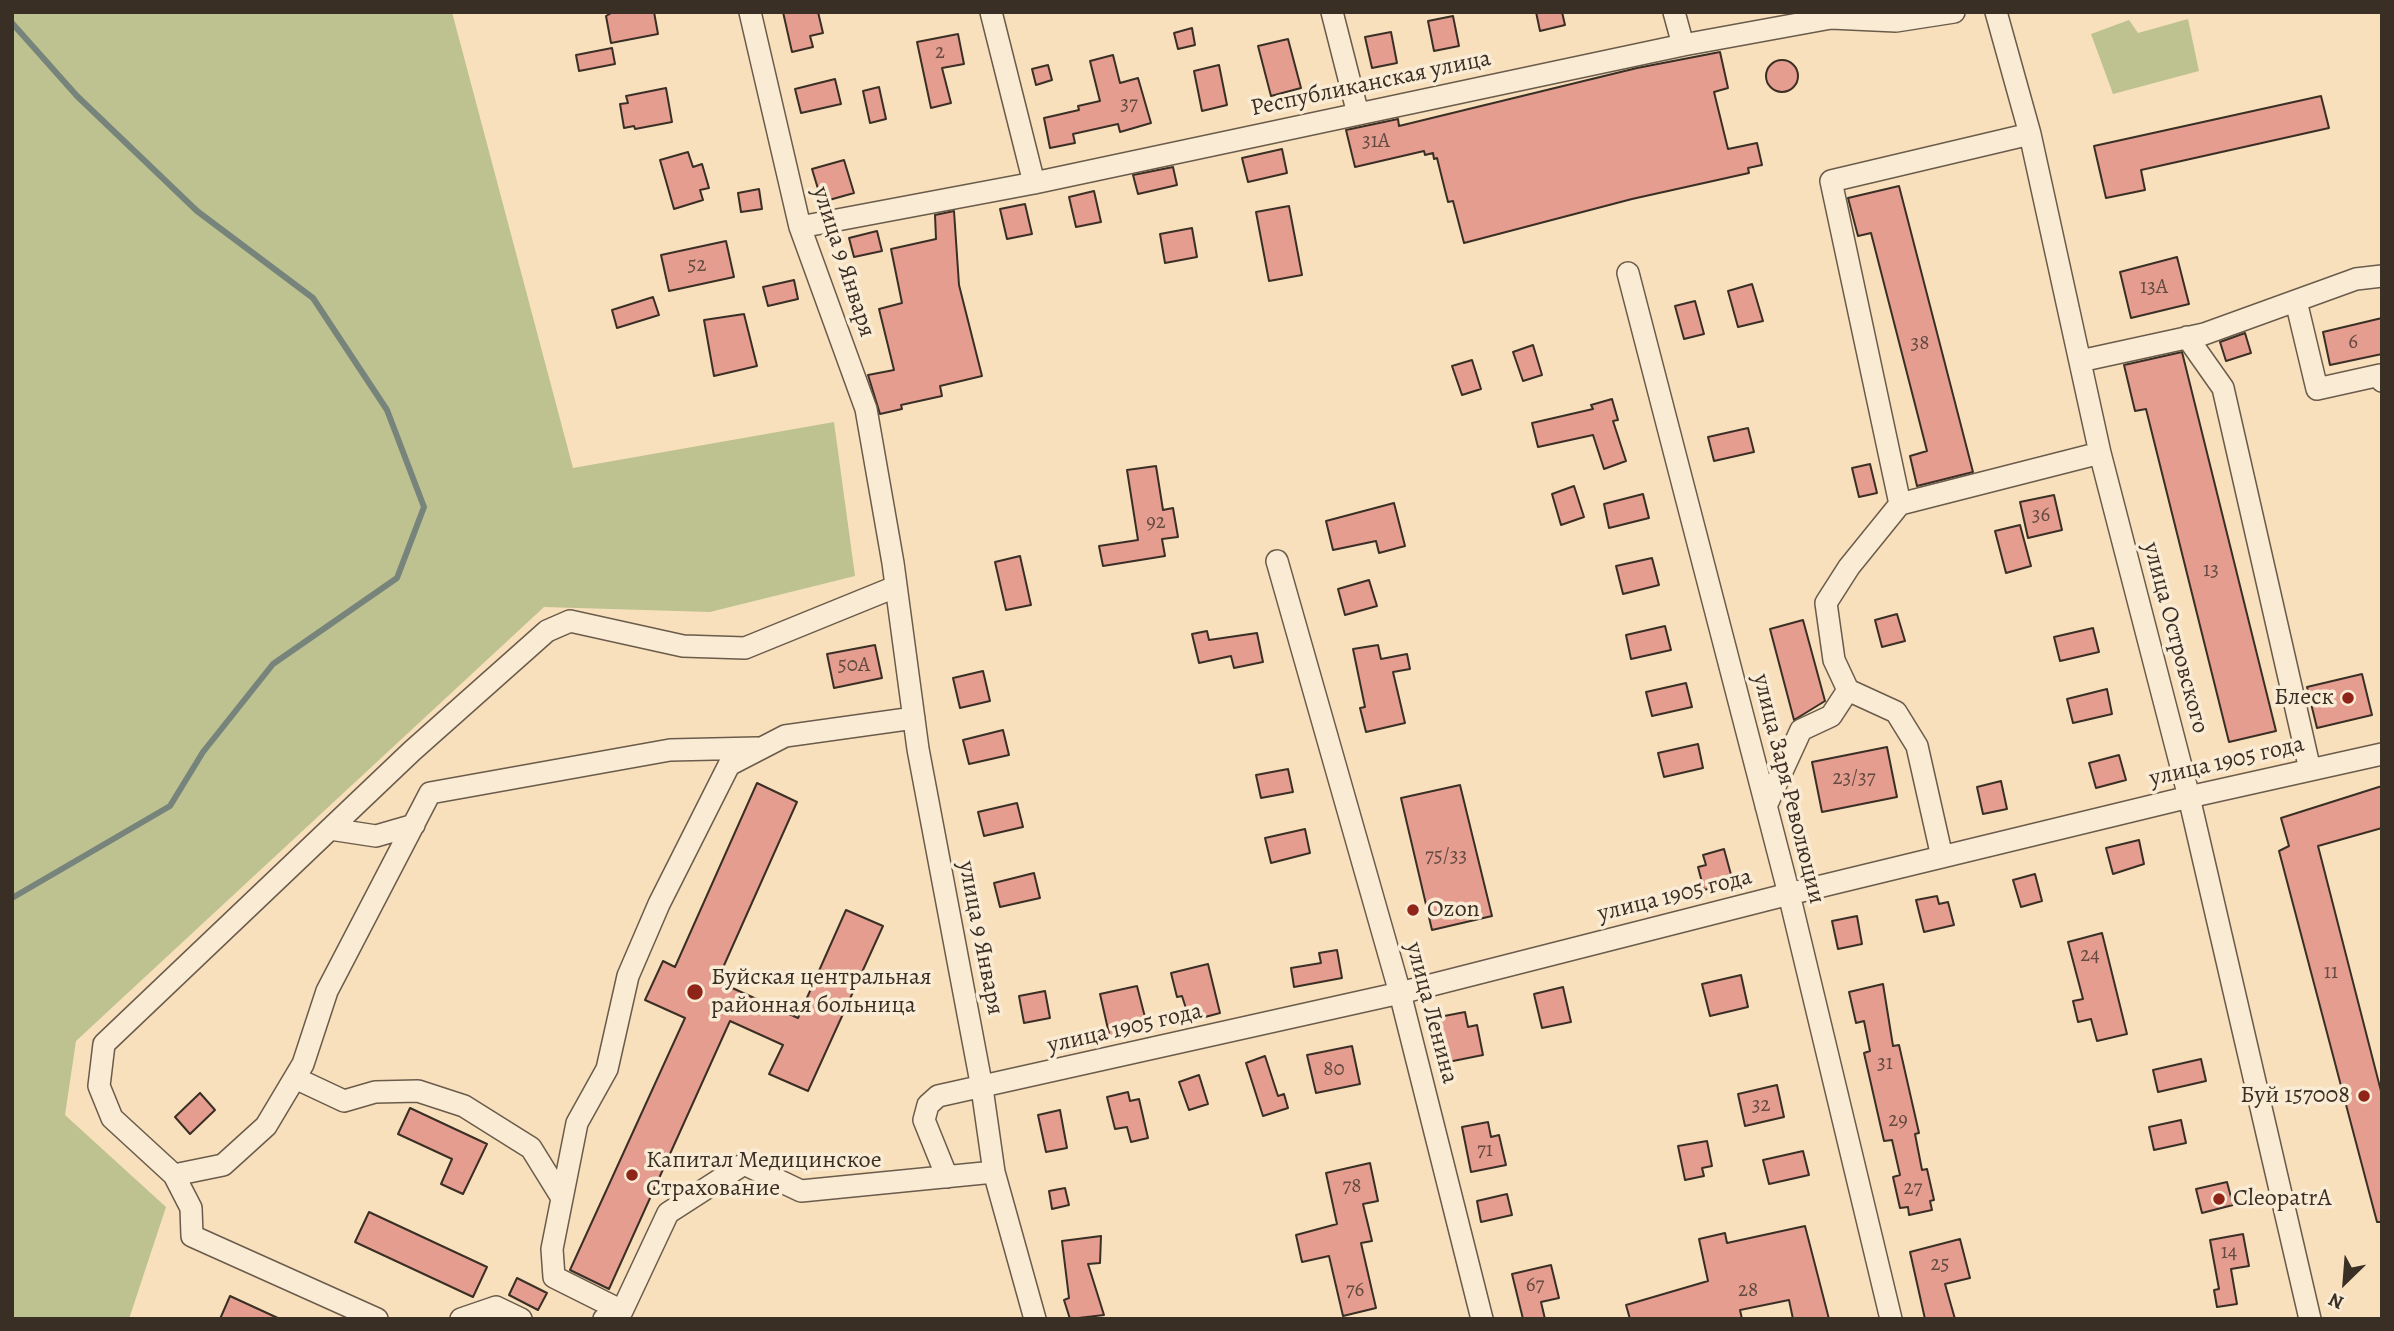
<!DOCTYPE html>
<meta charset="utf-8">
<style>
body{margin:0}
#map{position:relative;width:2394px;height:1331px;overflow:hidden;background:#f8e0bd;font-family:Alegreya,serif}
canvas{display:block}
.frame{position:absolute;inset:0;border:14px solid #3a2f25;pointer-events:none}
.north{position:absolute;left:2310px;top:1247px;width:70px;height:70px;-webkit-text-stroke:5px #faebd4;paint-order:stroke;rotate:205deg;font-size:19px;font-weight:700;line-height:28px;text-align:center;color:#3a2f25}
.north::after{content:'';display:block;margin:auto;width:24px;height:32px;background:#3a2f25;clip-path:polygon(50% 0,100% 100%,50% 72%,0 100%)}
</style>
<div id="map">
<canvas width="2394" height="1331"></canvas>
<div class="frame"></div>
<div class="north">N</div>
</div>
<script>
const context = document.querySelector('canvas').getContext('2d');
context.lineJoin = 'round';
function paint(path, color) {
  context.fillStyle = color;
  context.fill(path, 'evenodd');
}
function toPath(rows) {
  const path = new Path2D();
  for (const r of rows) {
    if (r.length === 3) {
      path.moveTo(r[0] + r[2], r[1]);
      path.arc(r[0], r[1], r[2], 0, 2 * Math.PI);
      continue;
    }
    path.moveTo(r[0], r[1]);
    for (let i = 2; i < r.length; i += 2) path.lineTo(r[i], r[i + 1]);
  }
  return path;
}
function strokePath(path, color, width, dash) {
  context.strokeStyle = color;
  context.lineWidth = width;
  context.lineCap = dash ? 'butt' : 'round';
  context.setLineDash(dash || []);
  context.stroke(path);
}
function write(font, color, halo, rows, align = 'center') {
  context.font = font + ' Alegreya,serif';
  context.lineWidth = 7;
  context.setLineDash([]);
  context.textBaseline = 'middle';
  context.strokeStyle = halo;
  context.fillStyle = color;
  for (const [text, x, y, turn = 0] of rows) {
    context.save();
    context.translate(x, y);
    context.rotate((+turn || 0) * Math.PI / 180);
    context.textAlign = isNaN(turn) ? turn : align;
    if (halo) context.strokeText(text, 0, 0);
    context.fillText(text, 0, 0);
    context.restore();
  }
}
const green = toPath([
 [12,12,452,12,573,468,834,422,855,576,710,612,544,607,76,1041,65,1115,166,1207,129,1319,12,1319],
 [2188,19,2199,71,2113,94,2091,34,2129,20,2138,33]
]);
const stream = toPath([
 [12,23,77,96,197,211,313,298,387,410,424,507,397,578,273,664,203,752,170,806,12,898]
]);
const building = toPath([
 [613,12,654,12,658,34,611,43,606,16,613,12],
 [783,12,818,12,823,33,810,36,813,47,792,52,783,12],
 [1536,12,1562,12,1565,25,1540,31,1536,12],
 [1453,16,1459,46,1434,51,1428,21,1453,16],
 [1192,28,1195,45,1178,49,1174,33,1192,28],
 [1391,32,1397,63,1372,68,1365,37,1391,32],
 [958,34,964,64,942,68,951,103,931,108,917,42,958,34],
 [1288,39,1301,88,1271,96,1258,46,1288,39],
 [612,48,615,64,579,71,576,55,612,48],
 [1720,52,1728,88,1714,92,1728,149,1757,143,1762,165,1748,168,1749,173,1632,199,1464,243,1453,201,1448,202,1437,158,1434,159,1433,153,1425,155,1424,151,1355,167,1346,130,1398,119,1399,126,1637,68,1720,52],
 [1113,55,1120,83,1138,78,1151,123,1120,132,1118,124,1073,134,1075,143,1050,148,1044,118,1079,110,1078,106,1100,101,1090,61,1113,55],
 [1782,76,16],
 [1048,65,1052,80,1036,85,1032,69,1048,65],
 [1219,65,1227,105,1202,111,1194,71,1219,65],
 [835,79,841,104,801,113,795,89,835,79],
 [879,87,886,119,870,123,863,91,879,87],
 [666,88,672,122,635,129,634,126,624,128,620,104,628,103,626,96,666,88],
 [2321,96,2329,128,2141,170,2145,190,2106,198,2094,146,2321,96],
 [1282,149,1287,173,1248,182,1242,158,1282,149],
 [688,152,693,167,702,164,709,188,700,190,703,200,674,209,660,160,688,152],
 [844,160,854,193,822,202,812,169,844,160],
 [1173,167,1177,185,1138,194,1133,175,1173,167],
 [1899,186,1973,472,1917,486,1910,456,1927,451,1871,233,1858,236,1848,198,1899,186],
 [759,189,762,209,741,212,738,193,759,189],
 [1094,191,1101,222,1076,227,1069,197,1094,191],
 [1025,204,1032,234,1007,239,1000,209,1025,204],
 [1289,206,1302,275,1269,281,1256,212,1289,206],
 [954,211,959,285,982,376,940,386,942,396,901,405,902,409,880,414,868,375,894,370,879,309,902,303,891,249,936,239,935,215,954,211],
 [1192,228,1197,257,1165,263,1160,234,1192,228],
 [877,231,882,251,854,257,849,238,877,231],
 [726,241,734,277,669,291,661,255,726,241],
 [2177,257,2189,304,2131,318,2120,272,2177,257],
 [794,280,798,299,768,306,763,287,794,280],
 [1752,284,1763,321,1738,327,1728,291,1752,284],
 [653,297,659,315,617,328,612,310,653,297],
 [1695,301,1704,334,1684,339,1675,306,1695,301],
 [744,314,757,366,714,376,704,320,744,314],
 [2382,318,2382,354,2330,365,2323,332,2382,318],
 [2245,333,2251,353,2226,361,2220,342,2245,333],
 [1533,345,1542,375,1523,381,1513,352,1533,345],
 [2182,352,2276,731,2229,742,2146,409,2135,411,2124,365,2182,352],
 [1472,360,1481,389,1462,395,1452,366,1472,360],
 [1612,399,1618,420,1613,421,1626,461,1604,469,1593,435,1538,447,1532,423,1593,409,1591,405,1612,399],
 [1748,428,1754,452,1714,461,1708,437,1748,428],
 [1870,464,1877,493,1859,497,1852,468,1870,464],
 [1156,466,1163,510,1173,508,1178,537,1162,539,1165,556,1103,566,1099,546,1138,540,1127,470,1156,466],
 [1574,486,1584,517,1561,525,1552,494,1574,486],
 [1643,494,1649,518,1609,528,1604,504,1643,494],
 [2054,495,2062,530,2028,538,2020,502,2054,495],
 [1394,503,1405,546,1379,553,1376,541,1333,550,1326,521,1394,503],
 [2020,525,2031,566,2006,573,1995,531,2020,525],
 [1020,556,1031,605,1006,610,995,562,1020,556],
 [1652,558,1659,585,1623,594,1616,566,1652,558],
 [1369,580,1377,606,1345,615,1338,589,1369,580],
 [1897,614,1905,641,1882,647,1875,620,1897,614],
 [1803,620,1825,701,1794,720,1770,629,1803,620],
 [1665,626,1671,650,1631,659,1626,635,1665,626],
 [2093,628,2099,652,2060,661,2054,637,2093,628],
 [1207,631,1209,640,1257,633,1263,662,1234,668,1231,656,1199,663,1192,634,1207,631],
 [875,645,882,678,834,688,827,654,875,645],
 [1378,645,1381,659,1407,654,1410,669,1393,672,1405,723,1366,732,1360,708,1365,707,1353,649,1378,645],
 [983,671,990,701,960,708,953,678,983,671],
 [2362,674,2372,715,2317,728,2307,687,2362,674],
 [1686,683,1692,707,1652,716,1646,692,1686,683],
 [2107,689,2112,714,2073,723,2067,699,2107,689],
 [1003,730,1009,755,969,764,963,740,1003,730],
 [1698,744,1703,768,1664,777,1658,753,1698,744],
 [1887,747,1897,797,1822,812,1812,762,1887,747],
 [2119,755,2126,780,2096,788,2089,763,2119,755],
 [1288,769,1293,792,1261,798,1256,775,1288,769],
 [2001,781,2007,809,1983,814,1977,787,2001,781],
 [757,783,797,802,717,981,798,1018,846,910,883,926,808,1091,769,1074,783,1045,730,1021,609,1289,570,1270,685,1018,645,1000,663,961,675,967,757,783],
 [1460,785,1492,916,1432,930,1401,798,1460,785],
 [2382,786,2382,828,2318,846,2382,1095,2382,1222,2377,1222,2279,851,2289,846,2281,818,2382,786],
 [1017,803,1023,827,984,836,978,812,1017,803],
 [1305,829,1310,853,1271,863,1265,838,1305,829],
 [2139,840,2144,864,2113,874,2106,848,2139,840],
 [1724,849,1733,882,1704,890,1698,867,1706,865,1703,855,1724,849],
 [1034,873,1040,898,1000,907,994,883,1034,873],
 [2035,874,2042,901,2021,907,2013,880,2035,874],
 [1937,896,1939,904,1948,902,1954,925,1924,932,1916,900,1937,896],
 [1857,916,1862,944,1838,949,1832,921,1857,916],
 [2102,933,2127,1034,2097,1041,2091,1019,2078,1022,2073,1001,2083,999,2068,942,2102,933],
 [1337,950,1342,978,1294,987,1291,968,1321,963,1319,953,1337,950],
 [1208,964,1220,1013,1190,1021,1182,996,1177,997,1171,973,1208,964],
 [1741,975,1748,1007,1710,1016,1702,984,1741,975],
 [1883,984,1893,1046,1899,1045,1919,1133,1915,1134,1922,1170,1927,1169,1934,1200,1930,1201,1932,1210,1909,1215,1908,1207,1900,1208,1893,1177,1900,1175,1892,1140,1884,1141,1864,1053,1870,1051,1864,1021,1856,1023,1849,992,1883,984],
 [1137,986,1148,1029,1110,1038,1100,994,1137,986],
 [1563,987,1571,1022,1542,1028,1534,994,1563,987],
 [1045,991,1050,1018,1024,1023,1019,996,1045,991],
 [1465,1012,1468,1027,1477,1025,1483,1055,1448,1062,1439,1017,1465,1012],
 [1352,1046,1360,1084,1316,1093,1307,1055,1352,1046],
 [1265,1056,1278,1096,1284,1094,1288,1108,1263,1116,1246,1063,1265,1056],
 [2201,1059,2206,1081,2158,1092,2153,1070,2201,1059],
 [1199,1075,1208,1104,1189,1110,1179,1082,1199,1075],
 [1777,1085,1784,1117,1745,1126,1738,1094,1777,1085],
 [1128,1092,1130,1101,1139,1099,1148,1138,1131,1142,1127,1127,1115,1129,1107,1097,1128,1092],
 [200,1093,215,1110,190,1134,175,1117,200,1093],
 [410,1108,487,1144,463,1194,441,1184,452,1159,398,1134,410,1108],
 [1060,1110,1067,1148,1046,1152,1038,1115,1060,1110],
 [2181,1120,2186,1143,2154,1150,2149,1127,2181,1120],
 [1488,1122,1491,1137,1499,1135,1506,1165,1471,1172,1462,1127,1488,1122],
 [1707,1141,1712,1166,1702,1168,1704,1176,1685,1180,1678,1146,1707,1141],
 [1803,1151,1809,1175,1769,1184,1763,1160,1803,1151],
 [1370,1163,1378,1201,1363,1204,1372,1241,1361,1243,1376,1308,1343,1316,1329,1256,1302,1262,1296,1235,1337,1224,1326,1173,1370,1163],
 [2227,1182,2233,1205,2202,1213,2196,1189,2227,1182],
 [1065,1188,1069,1205,1052,1209,1049,1191,1065,1188],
 [1507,1194,1512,1215,1481,1222,1477,1201,1507,1194],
 [369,1212,487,1267,473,1297,355,1242,369,1212],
 [1805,1226,1829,1319,1793,1319,1789,1300,1740,1310,1742,1319,1630,1319,1626,1305,1708,1281,1699,1239,1725,1233,1727,1243,1805,1226],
 [2243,1234,2249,1266,2231,1269,2237,1304,2217,1307,2214,1290,2219,1289,2210,1240,2243,1234],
 [1101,1236,1100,1263,1088,1264,1104,1315,1070,1319,1064,1300,1069,1298,1062,1241,1101,1236],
 [1960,1239,1970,1278,1945,1284,1955,1319,1925,1319,1910,1252,1960,1239],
 [1551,1265,1559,1298,1541,1302,1545,1319,1523,1319,1512,1274,1551,1265],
 [517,1278,547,1293,538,1310,509,1295,517,1278],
 [230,1296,280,1319,220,1319,230,1296]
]);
const minor = toPath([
 [750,12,800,227,866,409,893,563,918,749,982,1088,994,1172,1035,1319],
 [991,12,1034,183],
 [1332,12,1358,114],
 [1674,12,1683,45],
 [1996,12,2030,134,2100,453,2189,797,2310,1319],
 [2030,134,1831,181,1900,504,2100,453],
 [800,227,1034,183,1683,45,1831,18,1896,21,1954,12],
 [1628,273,1789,894,1891,1319],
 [2296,301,2317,389,2380,375,2382,381],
 [2187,337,2223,388,2310,770],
 [2080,361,2204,334,2356,279,2382,276],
 [1900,504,1849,567,1826,603,1834,660,1848,690,1896,712,1917,746,1942,857],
 [1277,561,1400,993,1482,1319],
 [1766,806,1801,730,1831,716,1848,690],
 [330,829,376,836,414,825],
 [295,1078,344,1101,375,1092,418,1091,464,1106,531,1148,562,1198],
 [174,1175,223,1165,266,1126,303,1064,327,991,430,793,670,750,757,748],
 [947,1177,924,1120,928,1105,938,1096,1400,993,1789,894,2189,797,2382,754],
 [622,1311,554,1277,552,1249,577,1123,607,1069,628,976,659,904,729,765,785,736,914,718],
 [377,1319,192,1236,191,1208,174,1175,112,1118,99,1086,104,1044,412,751,547,631,570,621,683,646,745,648,895,587],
 [461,1319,496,1307,521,1319],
 [604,1319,622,1311,668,1213,744,1164,801,1191,994,1172]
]);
const markers = [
 [2348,698,7,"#8f2418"],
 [1413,910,7,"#8f2418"],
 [695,992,9,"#8f2418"],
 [2364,1096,7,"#8f2418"],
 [632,1175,7,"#8f2418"],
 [2219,1199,7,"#8f2418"]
];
const numberNames = [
 ["2",940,53],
 ["37",1129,105],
 ["31А",1376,142],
 ["52",697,266],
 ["13А",2154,288],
 ["6",2353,343],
 ["38",1920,344],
 ["36",2041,516],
 ["92",1156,523],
 ["13",2211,571],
 ["50А",854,666],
 ["23/37",1854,779],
 ["75/33",1446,857],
 ["24",2090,956],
 ["11",2331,973],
 ["31",1885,1064],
 ["80",1334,1070],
 ["32",1761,1106],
 ["29",1898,1121],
 ["71",1485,1151],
 ["78",1352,1187],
 ["27",1913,1189],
 ["14",2229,1253],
 ["25",1940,1265],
 ["67",1535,1286],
 ["76",1355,1291],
 ["28",1748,1291]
];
const streetNames = [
 ["Республиканская улица",1371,84,-12],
 ["улица 9 Января",843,262,72],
 ["улица Островского",2175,638,75],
 ["улица 1905 года",2227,762,-13],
 ["улица Заря Революции",1788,789,76],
 ["улица 1905 года",1675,896,-14],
 ["улица 9 Января",980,938,79],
 ["улица Ленина",1431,1013,75],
 ["улица 1905 года",1125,1029,-13]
];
const poiNames = [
 ["Блеск",2334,698,"right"],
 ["Ozon",1427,910],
 ["Буйская центральная",711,978],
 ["районная больница",711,1006],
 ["Буй 157008",2350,1096,"right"],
 ["Капитал Медицинское",646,1161],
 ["Страхование",646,1189],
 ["CleopatrA",2233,1199]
];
paint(green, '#bec290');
strokePath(stream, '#76847c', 6);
paint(building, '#e49d8f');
strokePath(building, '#3a2f25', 2);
strokePath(minor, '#6a5b4b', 24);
strokePath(minor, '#faebd4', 21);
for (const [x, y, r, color] of markers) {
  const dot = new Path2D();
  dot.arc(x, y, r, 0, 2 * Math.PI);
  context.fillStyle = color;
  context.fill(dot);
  strokePath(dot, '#faebd4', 2.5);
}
write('21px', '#644a40', null, numberNames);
write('24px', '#3a2f25', '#faebd4', streetNames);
write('24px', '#3a2f25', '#faebd4', poiNames, 'left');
</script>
